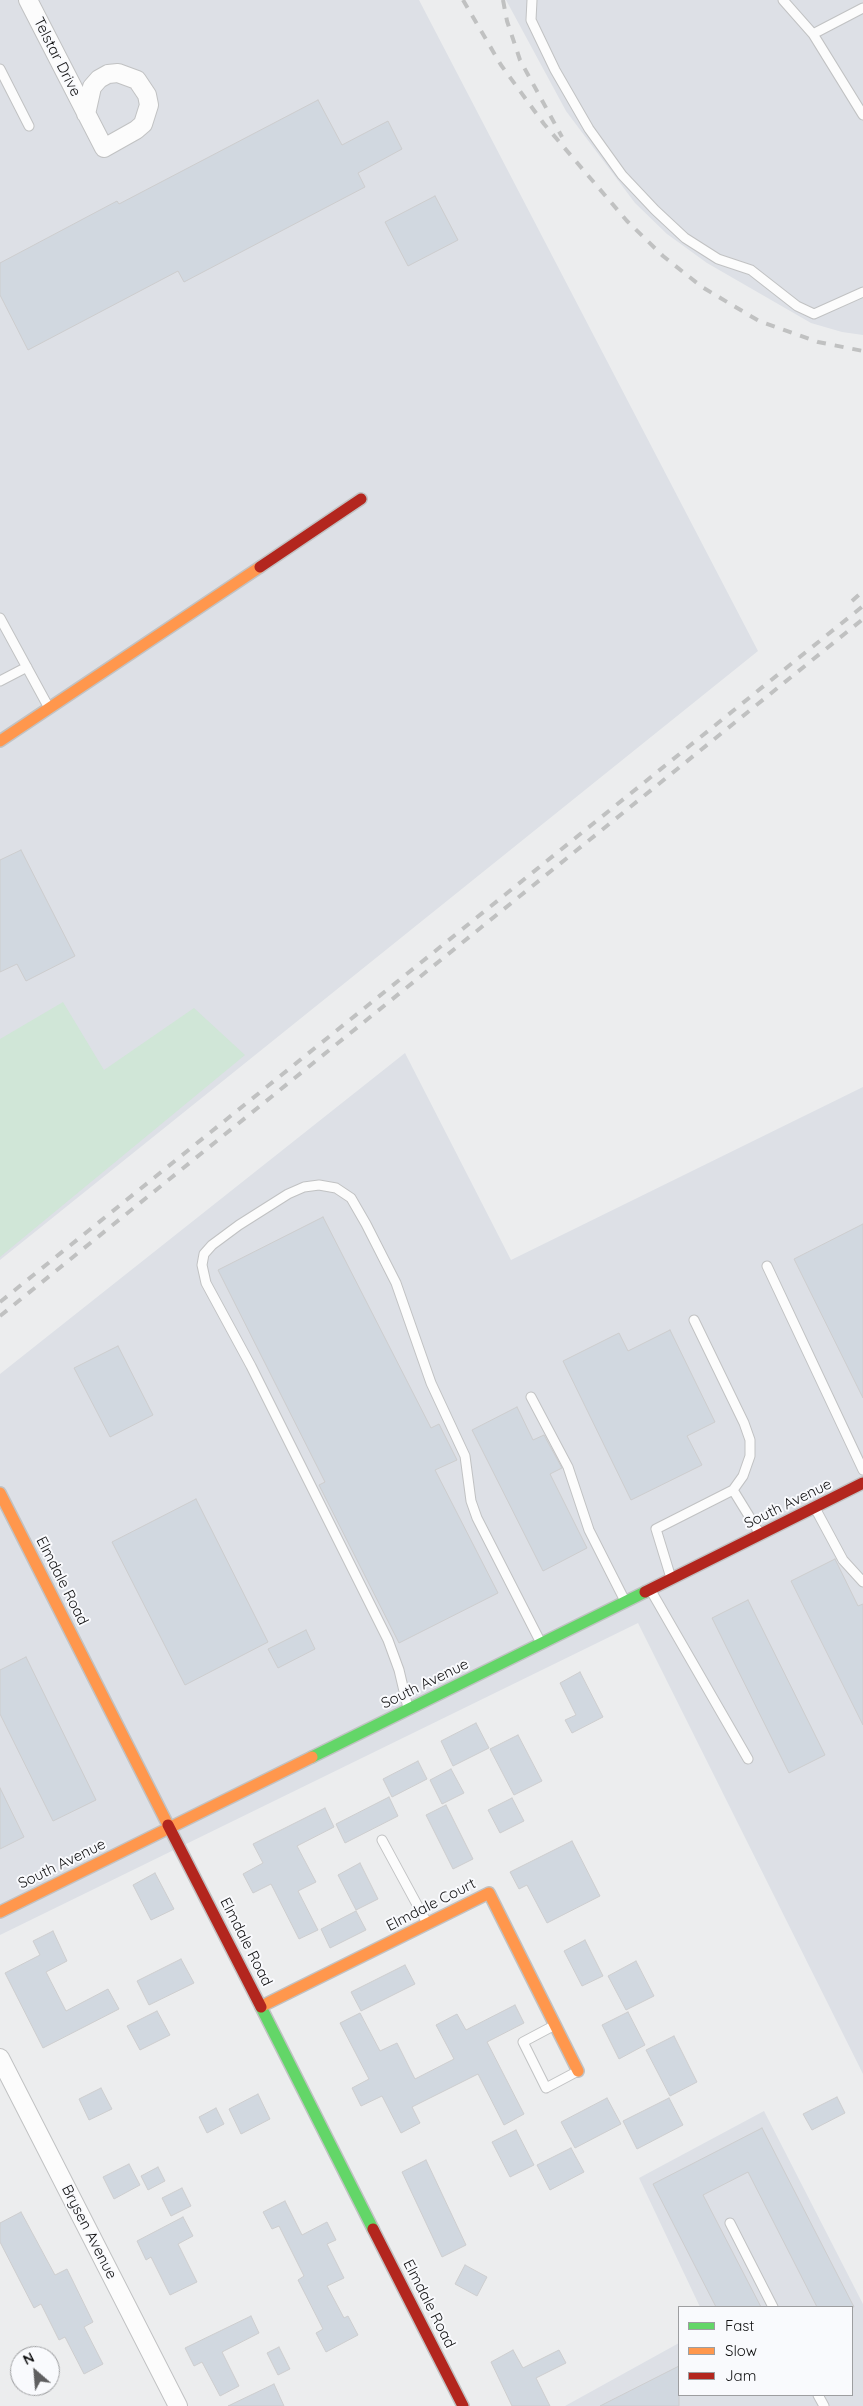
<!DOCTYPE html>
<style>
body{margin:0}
#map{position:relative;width:863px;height:2406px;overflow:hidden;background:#ecedee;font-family:Quicksand,sans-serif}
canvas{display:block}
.legend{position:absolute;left:678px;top:2306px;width:175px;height:90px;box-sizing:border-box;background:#f9fafd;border:1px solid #9d9ea0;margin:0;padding:6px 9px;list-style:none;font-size:15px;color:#131314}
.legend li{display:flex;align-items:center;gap:10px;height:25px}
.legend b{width:25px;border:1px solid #9d9ea0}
.north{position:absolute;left:10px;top:2346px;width:50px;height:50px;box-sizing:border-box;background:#f9fafd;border:1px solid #9d9ea0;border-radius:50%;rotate:333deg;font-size:14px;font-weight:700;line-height:20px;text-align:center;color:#131314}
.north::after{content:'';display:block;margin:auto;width:18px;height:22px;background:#5f5f60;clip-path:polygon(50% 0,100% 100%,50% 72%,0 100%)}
</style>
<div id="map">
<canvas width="863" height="2406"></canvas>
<ul class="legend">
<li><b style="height:6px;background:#63d668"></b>Fast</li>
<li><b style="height:6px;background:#ff974d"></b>Slow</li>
<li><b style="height:6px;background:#b3261e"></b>Jam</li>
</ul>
<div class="north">N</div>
</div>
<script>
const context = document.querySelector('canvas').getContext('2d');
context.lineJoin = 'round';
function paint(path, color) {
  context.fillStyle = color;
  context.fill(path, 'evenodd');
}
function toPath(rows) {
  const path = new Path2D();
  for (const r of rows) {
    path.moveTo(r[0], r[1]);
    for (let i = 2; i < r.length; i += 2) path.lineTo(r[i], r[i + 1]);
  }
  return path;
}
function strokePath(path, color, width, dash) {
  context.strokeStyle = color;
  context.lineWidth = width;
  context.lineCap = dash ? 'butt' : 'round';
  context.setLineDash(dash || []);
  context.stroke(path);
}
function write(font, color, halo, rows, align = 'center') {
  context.font = font + ' Quicksand,sans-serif';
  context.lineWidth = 4;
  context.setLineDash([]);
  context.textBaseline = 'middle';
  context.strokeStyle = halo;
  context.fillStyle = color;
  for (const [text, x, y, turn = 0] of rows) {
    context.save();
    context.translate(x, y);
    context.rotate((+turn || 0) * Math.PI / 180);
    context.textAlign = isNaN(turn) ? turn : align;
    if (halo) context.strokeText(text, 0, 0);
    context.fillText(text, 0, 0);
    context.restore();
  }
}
const built = toPath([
 [0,0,419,0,758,651,0,1260],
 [506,0,863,0,863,335,842,332,811,323,707,263,667,234,635,203,566,111],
 [405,1053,511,1260,863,1087,863,2074,638,1623,0,1935,0,1374],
 [764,2111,863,2304,863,2406,565,2406,679,2343,679,2395,852,2395,852,2307,700,2307,639,2178]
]);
const green = toPath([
 [63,1002,104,1070,194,1008,245,1055,0,1257,0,1039]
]);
const building = toPath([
 [318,100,342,145,388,121,402,149,358,173,365,187,184,282,178,271,28,350,0,295,0,263,117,201,119,204,318,100],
 [435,196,458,240,408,266,385,222,435,196],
 [21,850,75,956,26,981,17,964,0,972,0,860,21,850],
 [323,1217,431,1428,439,1424,457,1460,435,1470,498,1593,399,1643,319,1485,325,1482,218,1270,323,1217],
 [863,1224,863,1398,794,1259,863,1224],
 [670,1330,715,1422,687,1436,702,1465,631,1500,563,1361,619,1333,628,1351,670,1330],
 [118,1346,153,1415,110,1437,74,1368,118,1346],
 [517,1407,533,1440,544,1435,562,1468,550,1474,587,1548,543,1571,472,1430,517,1407],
 [196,1499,268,1642,185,1685,112,1542,196,1499],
 [835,1559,858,1606,863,1604,863,1725,791,1581,835,1559],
 [748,1600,825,1755,789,1773,712,1618,748,1600],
 [306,1630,315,1649,278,1668,268,1649,306,1630],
 [26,1657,96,1800,53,1821,0,1714,0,1670,26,1657],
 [580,1672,603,1717,572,1733,565,1720,576,1715,560,1683,580,1672],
 [476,1723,489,1748,453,1766,441,1741,476,1723],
 [518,1735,542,1781,514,1795,490,1749,518,1735],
 [418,1761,427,1779,392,1797,383,1779,418,1761],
 [451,1769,464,1793,442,1804,430,1780,451,1769],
 [0,1788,24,1837,0,1849,0,1788],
 [389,1797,398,1816,345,1843,336,1824,389,1797],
 [512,1798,524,1821,500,1833,488,1810,512,1798],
 [446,1805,473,1859,453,1869,426,1815,446,1805],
 [325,1808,334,1827,297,1846,316,1882,298,1891,318,1930,299,1939,271,1884,253,1893,243,1874,263,1863,253,1844,325,1808],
 [572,1841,600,1896,547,1923,527,1885,519,1889,510,1872,572,1841],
 [360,1863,378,1899,356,1910,338,1875,360,1863],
 [155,1873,174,1909,151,1920,133,1885,155,1873],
 [356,1911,366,1930,330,1948,321,1929,356,1911],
 [53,1931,67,1961,46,1972,66,2011,108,1989,119,2009,43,2048,5,1973,40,1955,33,1941,53,1931],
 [585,1940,603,1976,582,1986,564,1951,585,1940],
 [181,1959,194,1983,149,2005,137,1981,181,1959],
 [636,1961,654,1996,626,2010,608,1976,636,1961],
 [405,1965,415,1984,361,2011,351,1992,405,1965],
 [515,2005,524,2023,487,2042,524,2114,504,2125,478,2074,412,2107,420,2123,401,2133,382,2096,361,2106,352,2088,369,2079,340,2023,360,2013,380,2051,397,2043,415,2079,454,2059,436,2025,457,2014,466,2030,515,2005],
 [157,2011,170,2035,140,2050,127,2026,157,2011],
 [628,2012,645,2045,619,2059,602,2025,628,2012],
 [674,2036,697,2082,670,2096,646,2050,674,2036],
 [101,2088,112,2109,89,2120,79,2099,101,2088],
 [258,2094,270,2119,241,2134,229,2109,258,2094],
 [837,2097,845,2113,812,2130,803,2114,837,2097],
 [607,2098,621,2124,575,2148,561,2122,607,2098],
 [669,2098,683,2125,637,2149,623,2121,669,2098],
 [216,2108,224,2124,207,2133,199,2117,216,2108],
 [762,2128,854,2307,817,2307,748,2172,703,2195,761,2307,716,2307,653,2184,762,2128],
 [516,2130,534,2165,510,2177,492,2142,516,2130],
 [571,2148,584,2172,550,2190,537,2165,571,2148],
 [426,2160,466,2245,442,2257,402,2172,426,2160],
 [129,2164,140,2185,114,2199,103,2177,129,2164],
 [158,2167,165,2181,148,2190,141,2176,158,2167],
 [182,2188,191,2206,171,2216,162,2198,182,2188],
 [285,2201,302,2235,327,2222,336,2240,327,2244,344,2278,327,2286,344,2318,348,2316,358,2335,326,2352,316,2333,323,2329,298,2280,304,2276,279,2226,272,2229,263,2212,285,2201],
 [21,2212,55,2275,67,2269,93,2322,84,2327,103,2364,84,2374,65,2337,59,2340,41,2304,34,2308,0,2242,0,2223,21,2212],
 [183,2217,193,2236,178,2244,197,2282,170,2295,151,2257,146,2260,137,2241,183,2217],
 [465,2265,487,2277,477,2296,455,2284,465,2265],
 [251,2316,259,2333,222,2352,239,2386,220,2396,202,2362,194,2366,185,2348,251,2316],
 [279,2347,290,2369,278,2375,267,2353,279,2347],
 [513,2350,523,2368,559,2350,566,2363,536,2378,550,2406,512,2406,491,2362,513,2350],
 [679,2366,679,2406,600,2406,679,2366],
 [274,2384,284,2406,228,2406,274,2384]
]);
const lane = toPath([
 [532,0,531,20,555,70,589,129,622,175,655,210,685,238,718,259,751,270,797,306,814,314,863,292],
 [783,0,813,34,863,8],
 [813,34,863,115],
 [0,69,29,126],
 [0,618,49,708],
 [0,681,27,667],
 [767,1266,863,1470],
 [694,1320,744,1423,750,1440,750,1456,743,1476,733,1490],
 [531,1397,568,1467,589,1530,625,1601],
 [815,1508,843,1560,863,1582],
 [671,1578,656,1529,733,1490,760,1534],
 [650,1589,748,1759],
 [408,1708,399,1670,388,1640,251,1366,206,1283,202,1265,204,1254,212,1245,239,1225,288,1194,304,1187,319,1185,336,1188,351,1198,366,1224,396,1283,431,1383,465,1456,471,1501,477,1518,541,1643],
 [382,1840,427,1923],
 [555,2025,523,2042,546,2088,578,2071],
 [730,2223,773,2307],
 [818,2395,824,2406]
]);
const street = toPath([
 [28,0,104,148,136,130,143,124,149,105,147,95,137,80,118,73,108,74,99,79,92,87,86,114],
 [0,2058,178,2406]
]);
const fast = toPath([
 [312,1757,645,1592],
 [261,2007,373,2229]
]);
const slow = toPath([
 [0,741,260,567],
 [0,1493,168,1825],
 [0,1912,312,1757],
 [262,2006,489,1893,578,2071]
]);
const jam = toPath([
 [260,567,361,499],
 [645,1592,863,1483],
 [168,1825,261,2007],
 [373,2229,463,2406]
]);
const rail = toPath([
 [463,0,501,65,544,124,627,221,663,256,702,287,759,321,818,342,863,351],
 [503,0,507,21,520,60,562,137],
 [852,601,863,591],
 [0,1302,863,606],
 [0,1316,863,619]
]);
const streetNames = [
 ["Telstar Drive",57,57,63],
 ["South Avenue",788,1504,-26],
 ["Elmdale Road",62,1581,63],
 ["South Avenue",425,1684,-26],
 ["South Avenue",62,1864,-26],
 ["Elmdale Court",431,1905,-27],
 ["Elmdale Road",246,1942,63],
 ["Brysen Avenue",89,2232,63],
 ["Elmdale Road",429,2304,63]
];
paint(built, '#dde0e6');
paint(green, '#d0e6d7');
paint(building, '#d1d8e0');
strokePath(building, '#cdcdce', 1);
strokePath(lane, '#c1c2c3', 11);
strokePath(street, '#c1c2c3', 20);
strokePath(fast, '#c1c2c3', 14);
strokePath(slow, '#c1c2c3', 14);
strokePath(jam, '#c1c2c3', 14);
strokePath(lane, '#fcfcfc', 9);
strokePath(street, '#fcfcfc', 18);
strokePath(fast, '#63d668', 11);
strokePath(slow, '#ff974d', 11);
strokePath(jam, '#b3261e', 11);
strokePath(rail, '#c0c1c1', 4, [9, 9]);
write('15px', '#131314', '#f9fafd', streetNames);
</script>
